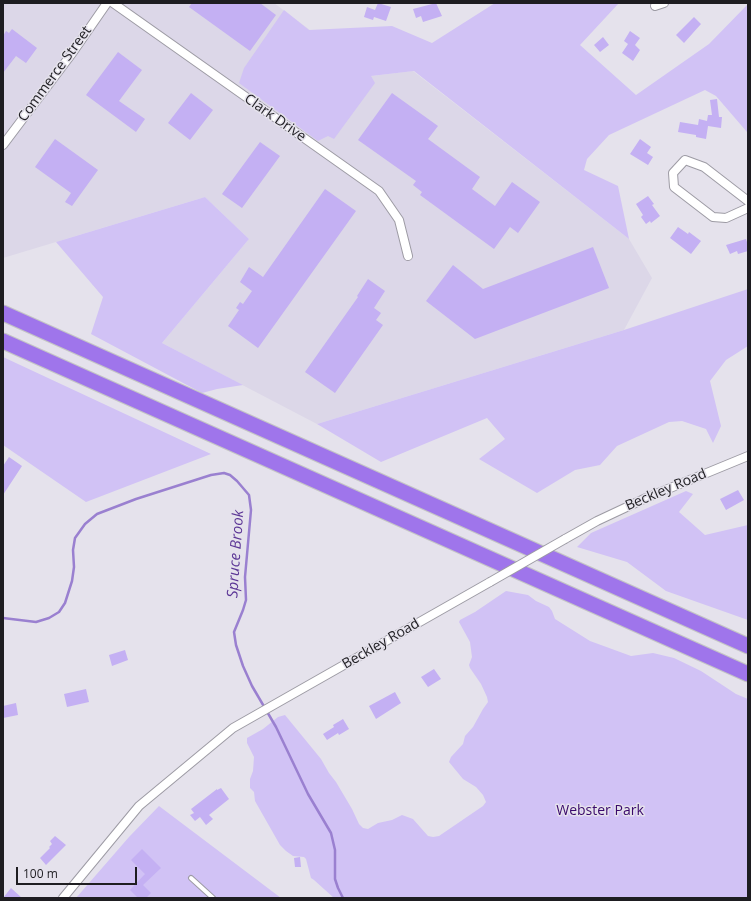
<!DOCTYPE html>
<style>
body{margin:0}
#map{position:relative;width:751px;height:901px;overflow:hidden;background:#e5e2ec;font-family:"Open Sans",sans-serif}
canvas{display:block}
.frame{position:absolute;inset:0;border:4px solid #1e1d21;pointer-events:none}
.scale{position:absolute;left:16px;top:867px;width:121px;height:18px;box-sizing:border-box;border:2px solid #1e1d21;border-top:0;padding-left:5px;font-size:12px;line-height:14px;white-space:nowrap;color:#1e1d21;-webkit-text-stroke:3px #e5e2ec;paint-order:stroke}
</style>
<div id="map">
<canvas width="751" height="901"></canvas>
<div class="frame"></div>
<div class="scale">100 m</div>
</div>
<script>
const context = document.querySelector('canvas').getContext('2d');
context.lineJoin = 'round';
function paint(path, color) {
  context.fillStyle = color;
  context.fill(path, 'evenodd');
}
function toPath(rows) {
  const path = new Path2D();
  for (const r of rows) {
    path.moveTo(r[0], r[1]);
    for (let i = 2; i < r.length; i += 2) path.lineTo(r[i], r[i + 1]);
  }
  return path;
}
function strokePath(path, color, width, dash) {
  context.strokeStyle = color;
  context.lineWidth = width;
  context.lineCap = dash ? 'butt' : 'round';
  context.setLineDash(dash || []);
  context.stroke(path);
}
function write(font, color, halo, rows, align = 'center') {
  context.font = font + ' "Open Sans",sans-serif';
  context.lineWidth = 3;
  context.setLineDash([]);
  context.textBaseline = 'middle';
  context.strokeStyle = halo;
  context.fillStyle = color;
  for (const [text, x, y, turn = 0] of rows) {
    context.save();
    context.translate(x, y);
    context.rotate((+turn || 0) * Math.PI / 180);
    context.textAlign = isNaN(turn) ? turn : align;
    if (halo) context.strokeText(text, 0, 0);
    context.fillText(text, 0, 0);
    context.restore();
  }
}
const built = toPath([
 [3,3,274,3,371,76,413,71,629,239,652,278,624,330,317,424,162,343,249,239,205,197,3,258]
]);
const green = toPath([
 [495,3,619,3,580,45,636,95,709,44,748,4,748,132,747,132,716,96,705,90,609,135,587,159,584,170,618,186,629,239,414,71,371,76,375,83,334,139,328,136,318,141,239,83,244,68,284,10,309,30,392,26,432,43],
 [205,197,249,239,162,343,243,385,217,389,202,393,91,334,103,297,56,242],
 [748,289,748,346,726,360,710,381,721,426,713,443,706,429,682,421,669,422,617,446,600,465,575,470,537,493,479,459,505,439,487,418,381,462,317,424,624,330],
 [3,357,211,454,86,502,3,445],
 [686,491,693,494,679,512,705,535,748,525,748,620,666,591,627,562,577,547,591,533],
 [506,591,528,595,536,601,549,607,552,611,555,619,590,641,631,656,653,653,674,658,701,671,736,694,748,699,748,898,334,898,314,880,311,878,306,859,304,857,293,856,286,851,280,845,255,801,254,792,250,788,250,779,253,771,254,757,247,743,247,738,263,729,278,717,285,715,321,759,329,773,336,782,352,809,359,824,363,828,368,829,378,823,392,820,402,815,413,819,428,836,433,837,439,836,483,806,486,802,483,795,476,787,463,779,449,762,451,757,463,744,465,736,473,727,483,709,488,702,487,697,481,684,470,668,469,665,472,657,470,642,459,622,460,620,475,612],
 [159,806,281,898,76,898,129,837]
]);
const stream = toPath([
 [3,618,36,622,49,618,59,612,65,603,72,581,74,567,73,550,75,538,85,524,97,514,136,499,211,475,224,473,230,475,237,481,249,495,251,510,245,577,246,600,243,610,234,632,236,645,243,666,252,686,276,727,308,794,331,833,335,850,335,879,338,888,343,898]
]);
const building = toPath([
 [192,3,260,3,276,15,250,51,189,7],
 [378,3,391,7,386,21,374,17,373,20,364,17,367,7,375,10],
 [436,3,442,16,423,22,421,16,416,18,413,9],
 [694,17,701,24,684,43,676,35],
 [12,29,37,48,26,63,16,56,3,73,3,36,6,31,9,33],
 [630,31,640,38,635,45,640,50,633,61,622,53,628,44,624,41],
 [603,37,609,45,600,52,594,45],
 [118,52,142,70,119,101,145,119,136,132,86,95],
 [191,93,213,110,190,140,168,123],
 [392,93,438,126,428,139,480,177,472,189,495,206,512,182,540,202,518,233,510,227,494,249,420,195,422,192,413,185,416,181,358,140],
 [717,99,719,117,722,117,721,128,708,126,706,139,696,137,696,135,678,132,680,122,698,125,699,119,707,121,708,115,712,115,710,100],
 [55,139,98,170,72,206,65,202,71,193,35,167],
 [640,139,651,147,647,153,653,157,648,165,630,154],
 [260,142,280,156,242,208,222,194],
 [325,189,356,211,258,348,228,326,239,310,236,308,240,302,243,304,252,291,240,282,249,267,263,277],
 [648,196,654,204,652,205,660,216,651,223,650,221,646,224,641,217,643,215,636,204],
 [678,227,688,234,689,232,701,241,691,254,670,238],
 [746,239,748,245,748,251,738,254,737,251,730,254,726,245],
 [593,247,609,288,475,339,426,301,453,265,483,289],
 [368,279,385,291,374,308,381,313,376,320,383,325,335,393,305,372,358,297,357,296],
 [9,457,22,466,3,495,3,466],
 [738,490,744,500,726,510,720,499],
 [125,650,128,660,112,666,109,655],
 [434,669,441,679,428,687,421,677],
 [86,689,89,702,67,707,64,694],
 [395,692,401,703,376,719,369,706],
 [16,703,18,715,3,718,3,706],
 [343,719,349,729,339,735,338,733,327,740,323,734,334,727,333,725],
 [221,788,229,799,209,815,213,819,206,825,200,817,195,821,190,815,194,813,191,809,217,789,217,790],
 [55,836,66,845,46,865,40,858,50,848,49,847,52,844,50,841],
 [142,849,161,868,143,885,151,893,146,898,138,898,130,890,145,874,131,860],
 [300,857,301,867,295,867,294,858],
 [11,888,22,898,3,898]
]);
const service = toPath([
 [191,878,213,898]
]);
const minor = toPath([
 [113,3,379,191,399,220,408,256],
 [655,6,664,3],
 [3,145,73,52,107,3],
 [748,201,704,167,685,160,673,173,674,187,713,217,726,218,748,208],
 [565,539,597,521,646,498,748,456],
 [63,898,139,806,233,728,490,582]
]);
const motorway = toPath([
 [3,313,748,646],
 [3,341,748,674]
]);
const minorBridge = toPath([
 [490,582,565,539]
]);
const streetNames = [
 ["Commerce Street",55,74,-54],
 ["Clark Drive",275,118,35],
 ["Beckley Road",666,490,-23],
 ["Beckley Road",381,644,-30]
];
const parkNames = [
 ["Webster Park",600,811]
];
const waterNames = [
 ["Spruce Brook",236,554,-86]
];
paint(built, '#dcd7e8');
paint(green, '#d1c2f5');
strokePath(stream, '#9a80d0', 2.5);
paint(building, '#c4b0f3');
strokePath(service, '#9d9ba4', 6);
strokePath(minor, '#9d9ba4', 10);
strokePath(motorway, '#c4c4c5', 17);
strokePath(service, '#fff', 4);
strokePath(minor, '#fff', 8);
strokePath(motorway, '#9f75eb', 15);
strokePath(minorBridge, '#9d9ba4', 10, []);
strokePath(minorBridge, '#fff', 8);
write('14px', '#1e1d21', '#e5e2ec', streetNames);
write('14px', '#39086b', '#e5e2ec', parkNames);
write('italic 15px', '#5c3696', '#e5e2ec', waterNames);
</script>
